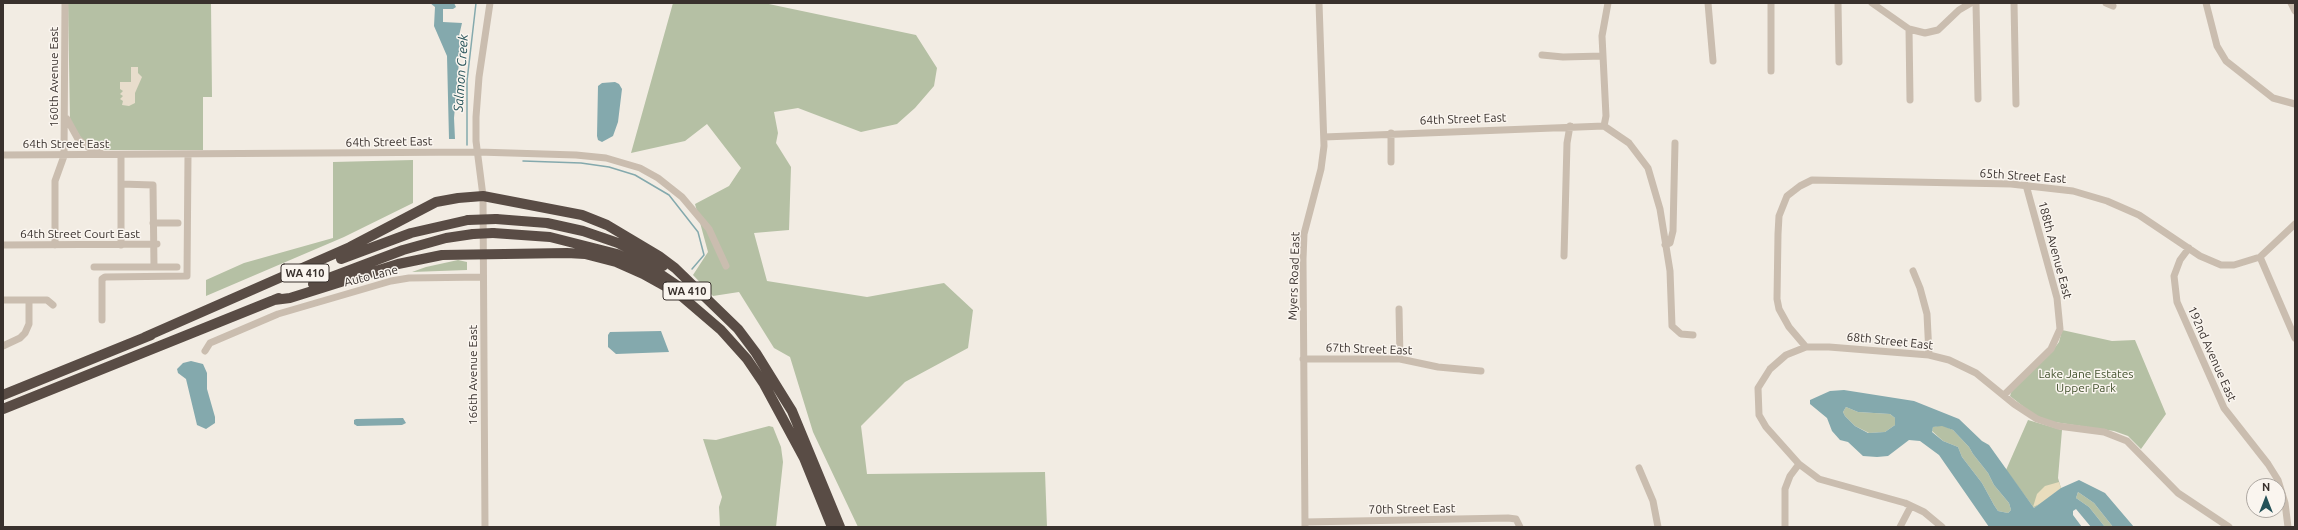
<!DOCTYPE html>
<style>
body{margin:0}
#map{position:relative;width:2298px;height:530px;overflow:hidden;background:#f2ece3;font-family:Ubuntu,sans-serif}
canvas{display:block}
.frame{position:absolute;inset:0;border:4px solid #39312d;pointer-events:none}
.north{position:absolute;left:2246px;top:478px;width:40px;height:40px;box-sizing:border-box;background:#faf5ef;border:1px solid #ada7a1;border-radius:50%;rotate:0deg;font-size:11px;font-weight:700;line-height:16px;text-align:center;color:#39312d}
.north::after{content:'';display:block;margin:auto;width:14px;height:18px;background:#255258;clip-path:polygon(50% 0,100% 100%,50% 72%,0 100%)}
</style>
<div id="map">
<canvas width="2298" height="530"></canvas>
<div class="frame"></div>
<div class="north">N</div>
</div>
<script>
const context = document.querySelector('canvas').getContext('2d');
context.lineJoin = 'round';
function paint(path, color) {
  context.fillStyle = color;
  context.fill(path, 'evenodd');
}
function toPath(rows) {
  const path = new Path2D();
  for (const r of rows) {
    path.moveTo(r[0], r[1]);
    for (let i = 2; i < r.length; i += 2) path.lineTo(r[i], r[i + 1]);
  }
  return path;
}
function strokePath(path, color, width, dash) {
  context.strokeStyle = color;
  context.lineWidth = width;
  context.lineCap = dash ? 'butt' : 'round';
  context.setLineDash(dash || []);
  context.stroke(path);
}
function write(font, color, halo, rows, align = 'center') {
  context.font = font + ' Ubuntu,sans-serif';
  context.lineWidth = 3;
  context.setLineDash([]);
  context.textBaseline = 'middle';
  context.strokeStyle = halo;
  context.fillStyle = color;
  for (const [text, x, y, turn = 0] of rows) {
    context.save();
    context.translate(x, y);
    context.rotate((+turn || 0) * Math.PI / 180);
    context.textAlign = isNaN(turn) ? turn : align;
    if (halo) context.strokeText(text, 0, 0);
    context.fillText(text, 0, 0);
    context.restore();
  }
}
const green = toPath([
 [68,3,211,3,212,97,203,97,203,150,106,150,83,141,70,120],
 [673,3,764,3,916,35,937,68,934,86,915,108,897,124,861,132,798,108,774,112,778,133,776,143,791,167,789,230,754,233,767,281,867,297,944,283,973,310,968,348,905,382,861,426,867,474,1045,472,1047,527,858,527,813,432,790,357,774,348,739,292,713,296,693,275,708,252,695,204,729,186,741,168,707,124,685,141,631,153],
 [413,160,413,203,344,237,206,296,206,280,244,263,333,238,333,162],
 [458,260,467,262,467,270,412,272,426,267],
 [2062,330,2112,341,2135,340,2166,414,2141,449,2128,436,2114,431,2054,422,2034,415,2010,396,2012,390,2050,354,2059,342],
 [1846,407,1858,412,1890,414,1895,418,1895,425,1885,432,1869,433,1855,426,1845,416,1843,412],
 [2028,420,2062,430,2058,478,2061,488,2034,508,2006,470],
 [1942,425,1953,430,1969,447,1973,454,1988,473,1994,485,2009,503,2011,510,2008,513,1998,511,1994,505,1982,483,1962,457,1958,447,1943,441,1932,431,1933,427],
 [769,426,773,427,781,447,783,462,776,527,720,527,719,507,722,497,703,439,716,440],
 [2078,492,2094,503,2113,527,2105,527,2089,507,2076,498]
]);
const sand = toPath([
 [2059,482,2061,488,2042,503,2033,507,2037,494,2045,486]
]);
const plaza = toPath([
 [131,67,138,67,138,73,142,77,135,93,135,103,129,106,122,105,123,101,120,99,123,96,120,94,123,91,120,89,120,82,131,82]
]);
const water = toPath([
 [430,3,454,3,456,7,453,9,443,9,443,22,462,23,459,36,460,51,454,118,455,139,449,139,447,56,434,26,435,7],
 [615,82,619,84,622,89,618,122,613,136,602,142,598,140,597,136,598,86,602,83],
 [661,331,669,352,616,354,608,347,608,335,610,332],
 [191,361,203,364,207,373,207,389,215,417,215,423,206,429,197,425,186,379,178,373,177,369,183,363],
 [1844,390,1914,401,1959,419,1982,441,1989,445,2034,508,2061,488,2079,480,2105,493,2134,527,2113,527,2094,503,2078,492,2076,498,2089,507,2105,527,2091,527,2076,509,2073,511,2073,515,2082,527,1989,527,1939,455,1920,441,1909,440,1888,456,1877,457,1863,456,1848,442,1840,440,1832,431,1827,418,1810,404,1810,400,1830,391],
 [1846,407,1858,412,1890,414,1895,418,1895,425,1885,432,1868,433,1855,426,1845,416,1843,412],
 [1942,426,1953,430,1969,447,1973,454,1988,473,1994,485,2009,503,2011,510,2008,513,1998,511,1994,505,1982,483,1962,457,1958,447,1943,441,1932,432,1933,427],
 [403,418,406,423,402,425,357,426,354,424,354,420,356,419]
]);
const stream = toPath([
 [467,145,467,81,476,3],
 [523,161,581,163,609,167,635,175,669,195,698,232,704,255,692,269]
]);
const minor = toPath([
 [1708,3,1713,61],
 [1838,3,1839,62],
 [1872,3,1909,29,1925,33,1938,30,1959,10,1971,3],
 [1976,3,1978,99],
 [2014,3,2016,104],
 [2106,3,2113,6],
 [2206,3,2217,46,2226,61,2273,98,2295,104],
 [2291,3,2295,11],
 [1909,29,1910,100],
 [1542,55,1563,57,1603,56],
 [1771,71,1771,3],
 [67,119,78,139,88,147,102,154],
 [1604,126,1606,116,1602,36,1608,3],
 [1324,137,1604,126,1629,143,1648,168,1660,209,1670,271,1672,326,1681,334,1693,335],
 [3,155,478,152,576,155,606,158,640,168,658,178,682,197,709,229,726,266],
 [121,155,121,245],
 [1391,162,1391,133],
 [153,223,178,223],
 [3,245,157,244],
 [55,245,55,181,64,156,65,3],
 [1665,245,1670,243,1673,231,1675,143],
 [2189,248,2180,260,2174,276,2177,302,2224,408,2268,464,2278,480,2285,503,2288,527],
 [1564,256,1567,143,1570,126],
 [2260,257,2295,338],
 [94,267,154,267,153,185,121,184],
 [154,267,177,267],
 [1913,271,1920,288,1927,314,1929,355],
 [3,300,47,300,53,305],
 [1399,309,1400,359],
 [102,320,102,279,105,277,187,276,188,155],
 [3,346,20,338,25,333,29,324,29,300],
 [1806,347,1789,327,1779,309,1777,299,1778,234,1779,216,1787,196,1800,186,1812,180,2011,184,2073,191,2107,201,2139,215,2200,256,2221,265,2234,265,2260,257,2295,224],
 [205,351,210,343,278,314,391,281,409,278,483,277],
 [1303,359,1400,359,1438,367,1481,371],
 [2004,395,2051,349,2060,329,2057,298,2026,185],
 [1639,468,1653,501,1658,527],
 [1305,522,1508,518,1516,519,1520,527],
 [485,527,483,196,476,141,476,117,479,77,490,3],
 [1305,527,1303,259,1304,234,1321,169,1324,146,1319,3],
 [1785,527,1785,489,1790,476,1799,464],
 [1900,527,1911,506],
 [1942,527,1924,512,1905,503,1819,479,1799,464,1766,427,1759,415,1758,388,1770,369,1786,355,1806,347,1829,347,1929,355,1949,360,1976,373,2014,404,2037,419,2058,426,2104,432,2127,441,2178,493,2229,527]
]);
const highway = toPath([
 [496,219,547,223,583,231,618,243,663,266],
 [493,233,550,237,617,254,657,272,691,295],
 [341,259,411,233,468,220],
 [313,284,403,250,446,238,473,234],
 [274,300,290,298,398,264,442,255,567,253,585,254,616,262,643,274,679,294,721,330,747,359,764,384,804,458],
 [145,337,350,247,436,202,458,198,483,196,582,215,607,225,659,256,675,268,738,329,756,353,792,411,840,527],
 [3,395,151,335],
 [3,409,279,298],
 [802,453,832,527]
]);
const highwayBridge = toPath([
 [468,220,496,219],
 [473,234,493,233]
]);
const shields = [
 [305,273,48],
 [687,291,48]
];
const shieldNames = [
 ["WA 410",305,273],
 ["WA 410",687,291]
];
const streetNames = [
 ["160th Avenue East",54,77,-90],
 ["64th Street East",1463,119,-2],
 ["64th Street East",389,142,-1],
 ["64th Street East",66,144],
 ["65th Street East",2023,176,4],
 ["64th Street Court East",80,234],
 ["188th Avenue East",2055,250,75],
 ["Auto Lane",371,276,-14],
 ["Myers Road East",1294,276,-88],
 ["68th Street East",1890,341,6],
 ["67th Street East",1369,349,2],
 ["192nd Avenue East",2212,354,66],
 ["166th Avenue East",473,375,-90],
 ["70th Street East",1412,509,-1]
];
const parkNames = [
 ["Lake Jane Estates",2086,374],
 ["Upper Park",2086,388]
];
const waterNames = [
 ["Salmon Creek",461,73,-86]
];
paint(green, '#b5c0a4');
paint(sand, '#e9ddbd');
paint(plaza, '#e8ddcc');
paint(water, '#84a9ad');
strokePath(stream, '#84a9ad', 1.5);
strokePath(minor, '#cabdaf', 7);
strokePath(highway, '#594c45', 10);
strokePath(highwayBridge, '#594c45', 10);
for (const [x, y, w] of shields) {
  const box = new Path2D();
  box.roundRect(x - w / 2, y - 9, w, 18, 3);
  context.fillStyle = '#faf5ef';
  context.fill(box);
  strokePath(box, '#39312d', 1);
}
write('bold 11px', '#39312d', null, shieldNames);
write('12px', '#39312d', '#faf5ef', streetNames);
write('12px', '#475532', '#faf5ef', parkNames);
write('italic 13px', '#255258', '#faf5ef', waterNames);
</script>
